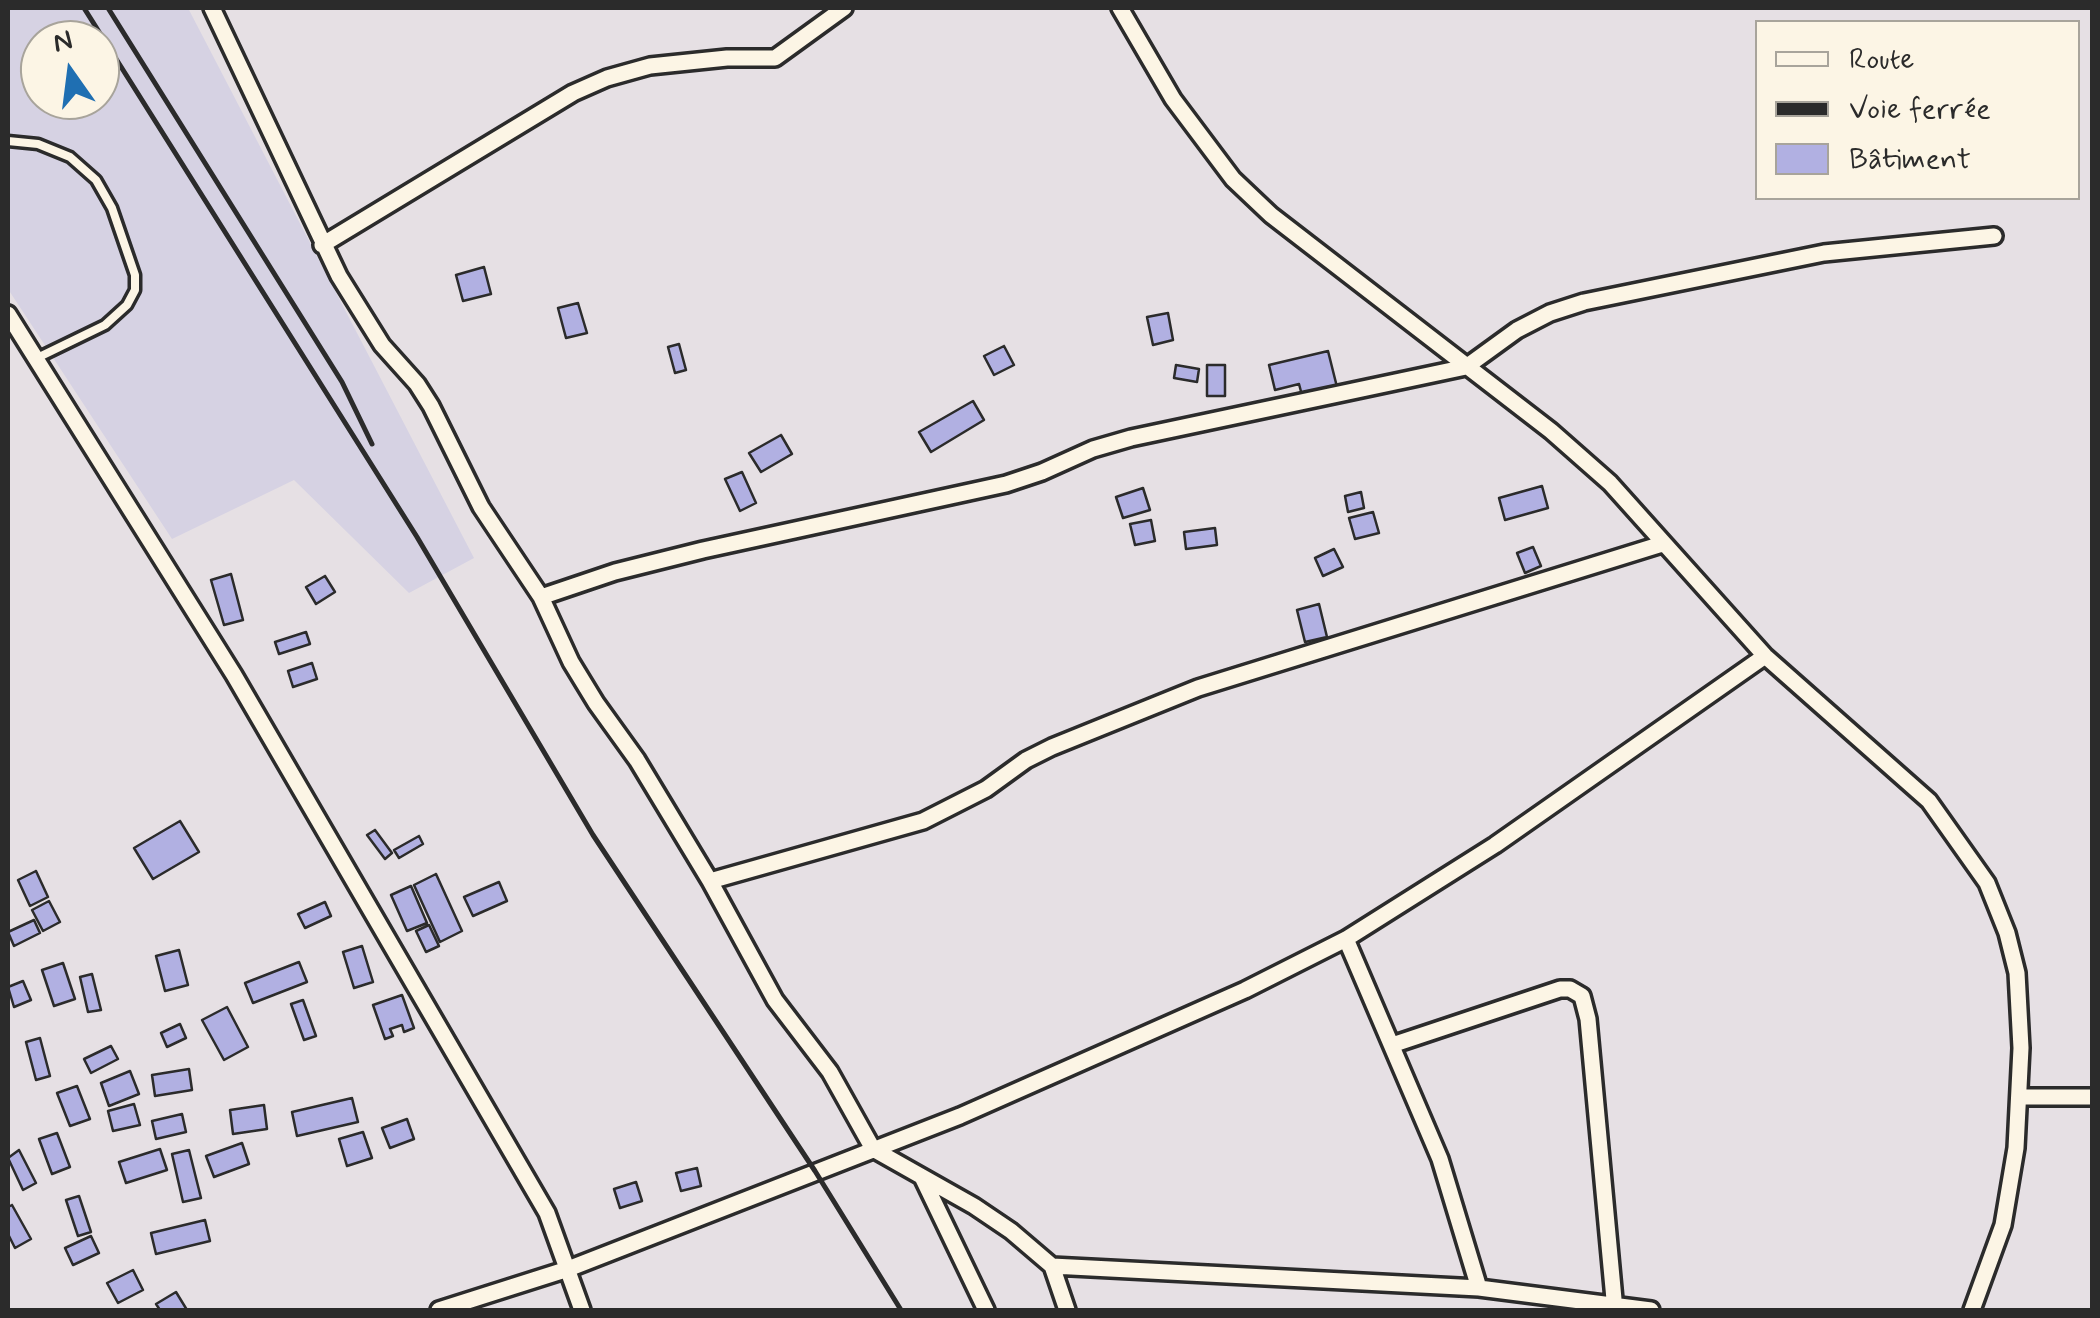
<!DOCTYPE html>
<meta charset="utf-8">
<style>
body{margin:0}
#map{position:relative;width:2100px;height:1318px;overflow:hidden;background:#e6e0e4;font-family:Mynerve,sans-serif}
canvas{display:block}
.frame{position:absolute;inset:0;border:10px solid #2b2b2b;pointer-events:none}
.legend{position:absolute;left:1755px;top:20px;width:325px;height:180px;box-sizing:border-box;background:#fcf5e5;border:2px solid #a8a49b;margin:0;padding:12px 18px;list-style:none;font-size:30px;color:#2b2b2b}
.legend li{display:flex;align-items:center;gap:20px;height:50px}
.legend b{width:50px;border:2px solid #a8a49b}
.north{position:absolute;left:20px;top:20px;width:100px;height:100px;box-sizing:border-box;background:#fcf5e5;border:2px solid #a8a49b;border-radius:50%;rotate:346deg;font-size:28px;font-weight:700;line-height:40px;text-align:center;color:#2b2b2b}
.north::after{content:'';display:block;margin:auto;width:35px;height:45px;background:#1f6fb2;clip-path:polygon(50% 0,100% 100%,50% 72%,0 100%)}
</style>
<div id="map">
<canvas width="2100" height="1318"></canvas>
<div class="frame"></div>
<ul class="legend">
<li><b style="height:12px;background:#fcf5e5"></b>Route</li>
<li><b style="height:12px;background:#2b2b2b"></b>Voie ferrée</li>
<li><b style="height:28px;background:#b1b0e2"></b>Bâtiment</li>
</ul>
<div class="north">N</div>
</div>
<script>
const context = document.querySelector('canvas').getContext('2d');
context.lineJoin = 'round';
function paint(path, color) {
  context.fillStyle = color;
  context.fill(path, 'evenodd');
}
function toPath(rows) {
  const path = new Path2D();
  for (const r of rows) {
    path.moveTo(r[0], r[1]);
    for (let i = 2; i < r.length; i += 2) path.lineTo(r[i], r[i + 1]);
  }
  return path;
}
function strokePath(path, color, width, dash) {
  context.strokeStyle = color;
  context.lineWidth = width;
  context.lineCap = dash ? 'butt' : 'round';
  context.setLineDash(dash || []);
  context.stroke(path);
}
const built = toPath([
 [8,8,188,8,474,558,409,593,294,480,172,539,8,289],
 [40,40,100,40,100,100,40,100]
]);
const building = toPath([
 [484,267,491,294,463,301,456,275,484,267],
 [578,303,587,333,566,338,558,308,578,303],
 [1168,313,1173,340,1153,345,1147,317,1168,313],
 [679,344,686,370,675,373,668,347,679,344],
 [1004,346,1014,365,994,375,984,356,1004,346],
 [1328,351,1338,391,1303,399,1299,384,1275,390,1269,365,1328,351],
 [1176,365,1199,369,1197,382,1174,378,1176,365],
 [1207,365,1225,365,1225,396,1207,396,1207,365],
 [973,401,984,420,931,452,919,432,973,401],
 [781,435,792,454,761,472,749,453,781,435],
 [742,472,756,503,740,511,725,479,742,472],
 [1542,486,1548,508,1505,520,1499,498,1542,486],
 [1143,488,1150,510,1123,518,1116,497,1143,488],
 [1361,492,1364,508,1348,512,1345,496,1361,492],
 [1373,512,1379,533,1355,539,1349,518,1373,512],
 [1151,520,1155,541,1135,545,1130,524,1151,520],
 [1215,528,1217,545,1186,549,1184,532,1215,528],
 [1533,547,1541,566,1525,573,1517,553,1533,547],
 [1334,549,1343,567,1323,576,1315,558,1334,549],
 [231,574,243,620,224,625,211,580,231,574],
 [325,576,335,592,316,604,306,587,325,576],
 [1319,604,1327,637,1305,642,1297,610,1319,604],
 [306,632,310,644,279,654,275,642,306,632],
 [312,663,317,679,293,687,288,671,312,663],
 [180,821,199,852,153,879,134,848,180,821],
 [375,830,392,853,385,859,367,835,375,830],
 [419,836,423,844,399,858,394,850,419,836],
 [36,871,48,897,30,906,18,880,36,871],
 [436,874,462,931,440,942,414,885,436,874],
 [499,882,507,901,473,916,464,897,499,882],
 [411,886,427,923,407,931,391,895,411,886],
 [49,901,60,922,43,931,32,910,49,901],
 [325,902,331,916,305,928,298,914,325,902],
 [34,920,40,933,14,946,8,932,34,920],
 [429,925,439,946,426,952,416,931,429,925],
 [362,946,373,982,354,988,343,952,362,946],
 [179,950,188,985,165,991,156,956,179,950],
 [299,962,307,982,253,1003,245,983,299,962],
 [63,963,75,999,54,1006,42,970,63,963],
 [92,974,101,1010,88,1012,80,977,92,974],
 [23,981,31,1000,14,1007,8,987,23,981],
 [402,995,414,1028,404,1032,402,1025,390,1029,393,1036,385,1039,373,1005,402,995],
 [303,1000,316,1036,304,1040,291,1004,303,1000],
 [227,1007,248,1047,224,1060,202,1020,227,1007],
 [180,1024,186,1038,167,1047,161,1033,180,1024],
 [40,1038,50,1076,36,1080,26,1042,40,1038],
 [111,1046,118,1059,91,1073,84,1059,111,1046],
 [189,1069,192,1090,155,1096,152,1075,189,1069],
 [130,1071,139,1094,109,1106,101,1083,130,1071],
 [77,1086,90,1119,70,1126,57,1093,77,1086],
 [352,1098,358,1122,297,1136,292,1112,352,1098],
 [134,1104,140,1125,113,1131,108,1111,134,1104],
 [264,1105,267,1129,233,1134,230,1110,264,1105],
 [182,1114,186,1132,156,1139,152,1121,182,1114],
 [407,1119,414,1139,390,1148,382,1128,407,1119],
 [363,1132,372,1158,347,1166,339,1139,363,1132],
 [57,1133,70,1167,52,1174,39,1139,57,1133],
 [242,1143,249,1164,214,1177,206,1156,242,1143],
 [160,1149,167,1170,126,1183,119,1162,160,1149],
 [19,1150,36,1183,23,1190,8,1158,19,1150],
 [189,1150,201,1198,183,1202,172,1154,189,1150],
 [697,1168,701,1186,681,1191,676,1173,697,1168],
 [636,1182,642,1201,620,1208,614,1189,636,1182],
 [79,1196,91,1232,78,1236,66,1200,79,1196],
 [12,1205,31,1239,15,1248,8,1234,8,1207,12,1205],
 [205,1220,210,1241,156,1254,151,1233,205,1220],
 [91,1236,99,1253,73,1265,65,1248,91,1236],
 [133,1270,143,1290,118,1303,107,1283,133,1270],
 [176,1292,187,1310,160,1310,156,1304,176,1292]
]);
const service = toPath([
 [8,141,38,144,70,157,96,180,112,208,135,275,135,290,127,305,105,325,37,358]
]);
const minor = toPath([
 [212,8,339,276,382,345,417,384,431,406,481,507,541,597,571,662,596,703,637,760,710,881,775,1000,830,1072,873,1149,974,1206,1011,1231,1052,1266,1067,1310],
 [1120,8,1173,99,1233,179,1271,215,1551,431,1610,483,1765,656,1929,801,1987,883,2007,933,2017,973,2021,1048,2016,1148,2003,1225,1972,1310],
 [322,245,573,93,607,78,650,66,727,58,775,58,844,8],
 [8,314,234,675,547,1213,582,1310],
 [541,597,615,572,703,550,1006,484,1042,472,1093,449,1131,438,1466,367,1517,330,1550,313,1584,302,1824,253,1994,236],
 [710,881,923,821,986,789,1026,760,1052,747,1198,688,1662,544],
 [1346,939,1440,1159,1479,1288],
 [1392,1045,1560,989,1570,989,1582,996,1588,1019,1615,1310],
 [2019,1097,2092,1097],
 [922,1177,986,1310],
 [1052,1266,1479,1288,1651,1310],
 [439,1310,568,1269,960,1116,1245,990,1346,939,1495,845,1765,656]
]);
const rail = toPath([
 [84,8,417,537,593,835,815,1171,901,1310],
 [108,8,342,382,372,444]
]);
paint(built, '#d6d2e3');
paint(building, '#b1b0e2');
strokePath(building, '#2b2b2b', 2.5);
strokePath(service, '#2b2b2b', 15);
strokePath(minor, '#2b2b2b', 22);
strokePath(service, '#fcf5e5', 8);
strokePath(minor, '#fcf5e5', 15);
strokePath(rail, '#2b2b2b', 5);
</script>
